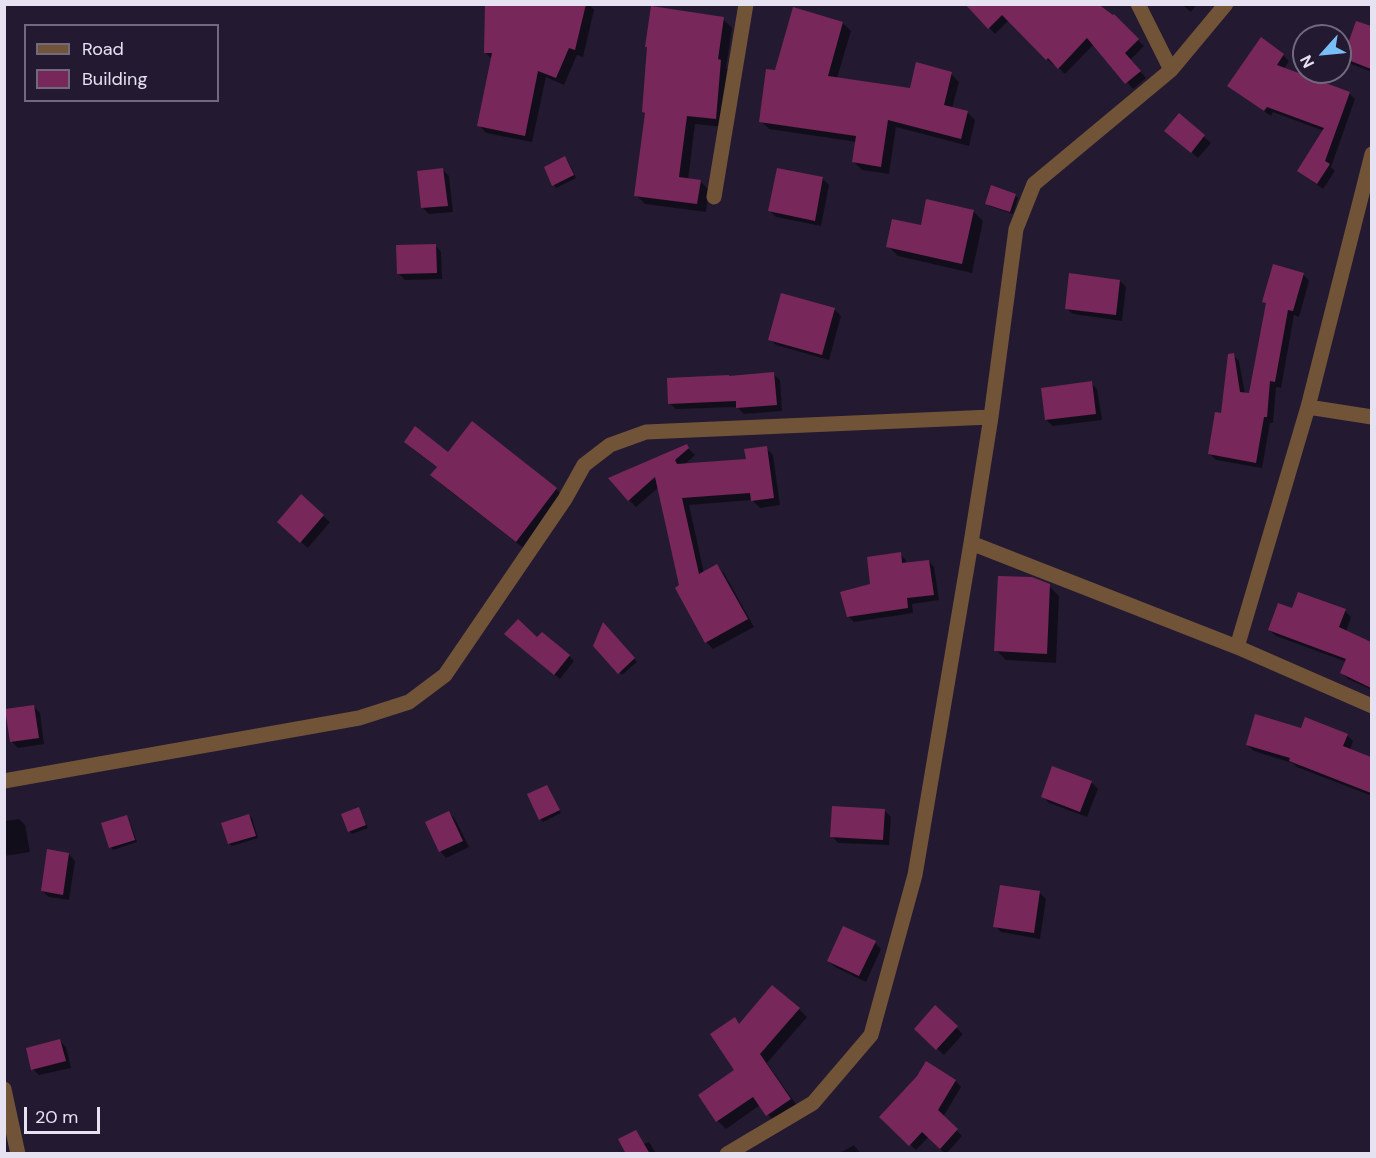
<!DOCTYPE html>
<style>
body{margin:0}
#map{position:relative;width:1376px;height:1158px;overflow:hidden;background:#231a32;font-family:"DM Sans",sans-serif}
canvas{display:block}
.frame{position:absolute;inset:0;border:6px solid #e7e2f2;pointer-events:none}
.legend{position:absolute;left:24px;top:24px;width:195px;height:78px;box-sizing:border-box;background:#231a32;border:2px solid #716a7f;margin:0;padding:8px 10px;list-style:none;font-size:18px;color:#e7e2f2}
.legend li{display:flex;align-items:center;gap:12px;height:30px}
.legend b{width:30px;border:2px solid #716a7f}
.north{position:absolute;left:1292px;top:24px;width:60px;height:60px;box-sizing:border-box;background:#231a32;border:2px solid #716a7f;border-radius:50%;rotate:243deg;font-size:16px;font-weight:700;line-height:24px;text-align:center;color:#e7e2f2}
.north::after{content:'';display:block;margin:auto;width:21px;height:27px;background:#78bff7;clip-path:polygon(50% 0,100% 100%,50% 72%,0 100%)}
.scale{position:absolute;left:24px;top:1107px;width:76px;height:27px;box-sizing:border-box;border:3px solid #e7e2f2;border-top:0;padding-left:8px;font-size:18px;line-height:21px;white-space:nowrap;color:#e7e2f2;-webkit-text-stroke:4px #231a32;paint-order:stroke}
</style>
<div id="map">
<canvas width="1376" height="1158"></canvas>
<div class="frame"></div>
<ul class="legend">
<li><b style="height:8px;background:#715338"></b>Road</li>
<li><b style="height:16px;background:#78275a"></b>Building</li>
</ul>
<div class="north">N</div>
<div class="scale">20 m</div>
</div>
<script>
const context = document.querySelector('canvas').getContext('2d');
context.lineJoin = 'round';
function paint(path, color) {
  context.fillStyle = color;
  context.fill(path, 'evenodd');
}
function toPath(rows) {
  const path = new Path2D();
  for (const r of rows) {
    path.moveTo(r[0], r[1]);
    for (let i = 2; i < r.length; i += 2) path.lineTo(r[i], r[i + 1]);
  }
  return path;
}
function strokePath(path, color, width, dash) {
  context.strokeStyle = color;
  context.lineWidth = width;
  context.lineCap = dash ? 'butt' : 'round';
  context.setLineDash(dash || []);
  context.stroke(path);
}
const shadow = toPath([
 [486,4,589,4,594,10,583,57,577,55,564,85,546,77,532,142,486,133,479,125,492,59,485,52],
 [967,4,1117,19,1144,46,1130,60,1146,78,1133,89,1094,44,1065,74,1054,64,1053,65,1009,20,995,34],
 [1181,4,1197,4,1191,12],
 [723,19,732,28,726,68,729,70,724,127,695,124,688,180,700,181,709,190,706,212,645,204,636,195,646,115,643,112],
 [1357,22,1372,28,1372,72,1351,64,1344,58],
 [843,23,851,31,837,78,911,89,951,74,959,82,952,108,967,112,975,120,969,146,896,127,889,174,862,170,854,162,857,142,769,129,761,121,776,72],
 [1283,55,1289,61,1284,69,1349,93,1355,99,1331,167,1335,171,1323,189,1305,176,1299,170,1324,131,1273,112,1271,116,1235,91],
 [1179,115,1211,143,1198,158,1173,137],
 [565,158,568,161,576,178,556,188,554,185],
 [443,170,449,176,453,212,429,214,423,208],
 [822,178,829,185,821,226,776,217,770,211],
 [1015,195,1018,198,1013,214,989,206,987,203],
 [973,211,983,221,972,273,898,256,888,246],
 [435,245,441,252,442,279,405,280,398,273],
 [1303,274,1309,281,1299,317,1294,315,1281,388,1276,387,1273,423,1270,423,1262,468,1216,460,1209,453,1223,415,1233,355,1239,361,1245,394,1251,395,1267,305,1264,301],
 [1120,281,1126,287,1122,321,1073,314,1066,308],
 [835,310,841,316,829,360,776,345,770,339],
 [773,374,780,380,782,411,744,414,737,407,676,409,669,403],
 [1091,383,1097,389,1102,420,1053,426,1046,420],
 [472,423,556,489,566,499,526,550,442,485,432,475,438,468,415,451,406,441,449,454],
 [686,446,695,455,684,465,747,460,766,448,773,455,780,505,760,508,752,500,689,505,704,573,717,566,724,573,754,627,713,649,706,642,681,586,659,487,636,507,629,500],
 [323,516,330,522,308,548,285,529],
 [900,554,906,560,906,564,929,561,934,567,939,600,912,604,913,613,854,622,848,616,872,585],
 [1049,586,1059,596,1056,663,1006,660,996,650],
 [1293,610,1345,611,1351,617,1346,632,1372,644,1372,690,1348,679,1342,673,1347,662,1276,636,1269,630],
 [603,625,637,662,622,675,595,645],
 [511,639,538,640,569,656,574,661,560,679],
 [33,706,40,713,44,744,18,748,11,741],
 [1302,730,1347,735,1353,741,1350,750,1372,758,1372,796,1297,767,1292,763,1254,751,1247,745],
 [1091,782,1098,789,1087,817,1049,803,1043,796],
 [547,786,549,789,561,813,543,822,540,819],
 [359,809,361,812,368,828,352,834,349,831],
 [885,811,891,817,889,845,838,843,832,836],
 [449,813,455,819,469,847,446,858,440,851],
 [249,816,252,818,258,838,232,846,229,843],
 [126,817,129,820,137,842,113,850,111,847],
 [19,819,25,825,30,852,5,856,4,821],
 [69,854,75,861,69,900,49,897,42,891],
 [1040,893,1046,899,1040,939,1001,932,995,926],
 [875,943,881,949,866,982,835,967,828,961],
 [935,1008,963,1034,944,1055,916,1029],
 [799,1009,807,1017,767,1063,798,1107,775,1123,760,1105,726,1129,718,1121,736,1070,734,1019,740,1025],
 [60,1041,66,1047,71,1068,39,1075,33,1069],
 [926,1064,956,1081,961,1087,943,1117,962,1136,946,1154,940,1149,933,1132,916,1150,881,1117,919,1076],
 [638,1134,644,1144,649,1142,651,1145,656,1154,625,1154,627,1152],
 [854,1145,861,1154,838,1154]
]);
const building = toPath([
 [485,4,586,4,575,50,569,48,556,78,538,71,525,136,477,126,492,53,484,53],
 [965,4,1098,4,1113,15,1114,14,1139,39,1125,53,1141,71,1125,84,1087,38,1058,69,1048,58,1046,60,1002,15,988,29],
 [651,6,724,17,718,59,721,60,716,119,687,116,679,177,701,180,697,204,634,196,645,113,642,112,647,47,645,47],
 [793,7,843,22,828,76,910,88,916,62,952,72,944,105,968,111,961,139,888,120,881,167,852,162,856,136,759,122,766,69,775,70],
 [1356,21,1371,26,1371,69,1343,58],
 [1261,37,1284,54,1277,65,1350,92,1325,161,1330,164,1317,184,1297,171,1324,128,1267,107,1264,111,1227,86],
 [1179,113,1205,135,1191,153,1164,131],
 [565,156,574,175,552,186,544,167],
 [443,168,448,206,421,208,417,171],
 [777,168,823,177,815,221,768,211],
 [991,185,1016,194,1010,212,985,204],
 [926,199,974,210,962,264,886,247,892,219,921,225],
 [436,244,437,273,397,274,396,245],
 [1273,264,1304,273,1293,311,1288,310,1275,382,1270,381,1267,417,1264,417,1256,463,1208,454,1215,412,1221,413,1228,354,1234,353,1240,392,1249,393,1266,303,1262,302],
 [1069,273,1120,280,1116,315,1065,309],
 [781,293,835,308,822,355,768,340],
 [774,372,777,405,736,408,736,401,668,404,667,378,729,375,729,376],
 [1092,381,1096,414,1045,420,1041,388],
 [472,421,557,488,516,542,430,475,437,467,404,442,415,426,448,452],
 [687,444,689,448,675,460,677,464,746,459,744,449,767,446,774,498,751,501,750,493,682,498,699,574,717,564,748,619,705,643,675,588,679,585,655,477,628,501,608,478],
 [301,494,324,515,300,543,277,522],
 [901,552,902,563,929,560,934,595,907,598,908,608,847,617,840,592,870,584,867,557],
 [998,576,1032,577,1050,584,1047,654,994,651],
 [1298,592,1346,609,1339,627,1371,642,1371,688,1340,673,1346,659,1268,630,1278,603,1292,608],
 [518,619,537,637,542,632,570,655,554,675,504,634],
 [603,622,635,658,618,674,593,646],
 [34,705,39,738,10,742,5,709],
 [1255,714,1301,728,1305,717,1348,734,1343,746,1371,757,1371,793,1289,761,1290,758,1246,745],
 [1052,766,1092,781,1080,812,1041,797],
 [547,785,560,810,539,820,527,794],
 [832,806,885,809,883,840,830,837],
 [359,807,366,825,348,832,341,814],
 [449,811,463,841,439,852,425,822],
 [249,814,256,836,228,844,221,823],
 [127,815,135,840,109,848,101,823],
 [47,849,69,853,63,895,41,891],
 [1000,885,1040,891,1034,933,993,927],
 [843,926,876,941,859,976,827,961],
 [772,985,800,1008,760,1054,791,1099,766,1116,753,1097,716,1122,698,1095,734,1070,710,1034,735,1017,739,1024],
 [935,1005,958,1026,936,1050,914,1029],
 [60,1039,66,1061,31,1070,26,1048],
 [926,1061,956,1080,938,1110,958,1129,940,1149,922,1132,909,1146,879,1117,917,1076],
 [636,1130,650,1154,626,1154,618,1139]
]);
const minor = toPath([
 [1138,4,1171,70],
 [714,197,746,4],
 [1308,407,1372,417],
 [971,543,1237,647,1372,706],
 [1237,647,1308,407,1372,154],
 [4,781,359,718,409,702,445,675,565,499,584,465,610,445,646,432,991,417],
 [4,1089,18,1154],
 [727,1154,813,1103,871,1035,915,875,971,543,991,417,1016,229,1034,184,1171,70,1226,4]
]);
paint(shadow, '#0007');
paint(building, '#78275a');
strokePath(minor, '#715338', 15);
</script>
